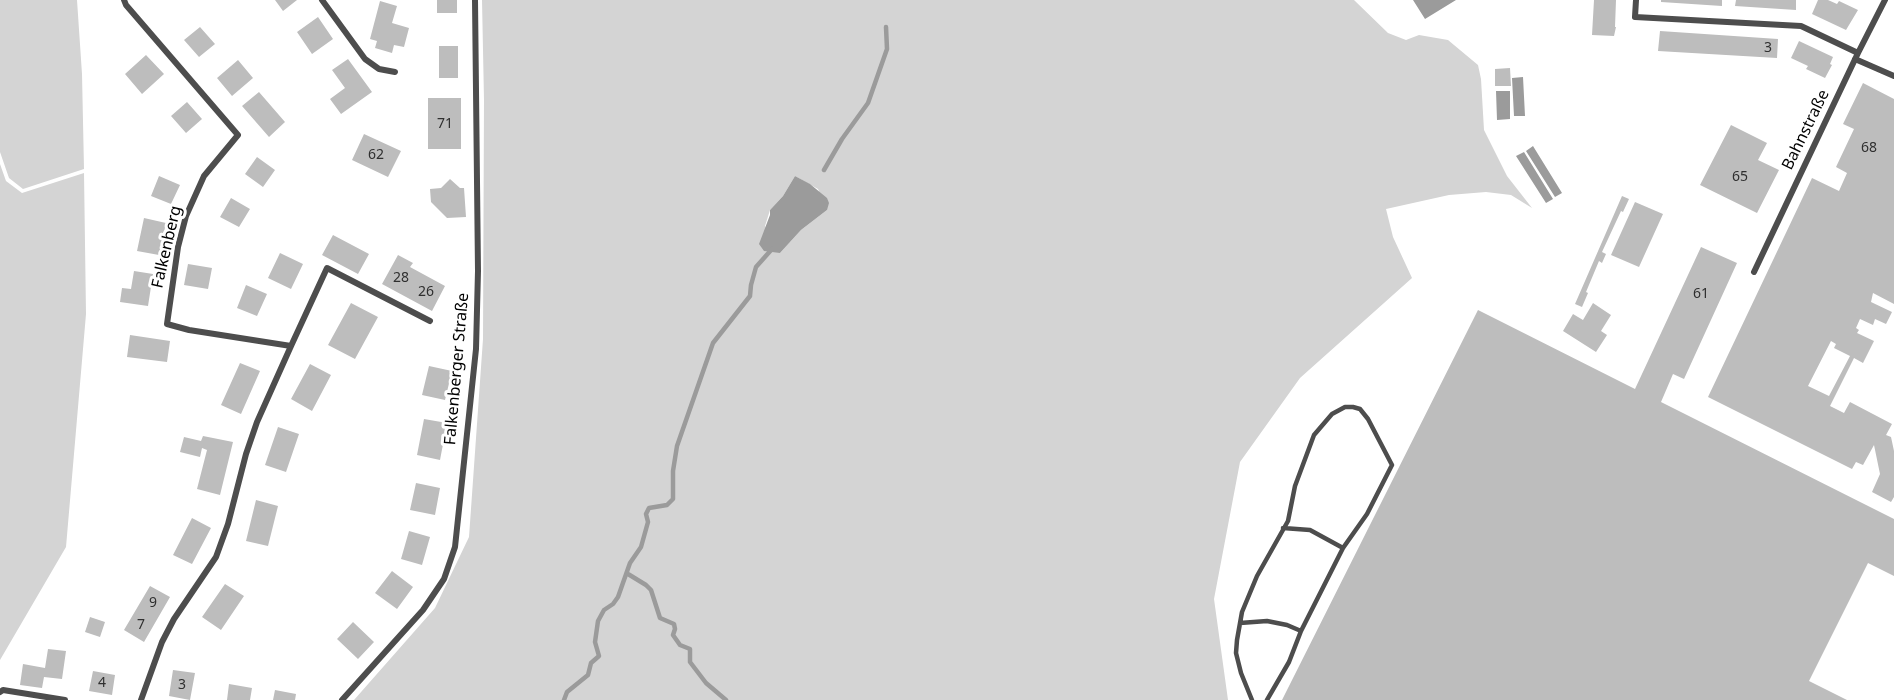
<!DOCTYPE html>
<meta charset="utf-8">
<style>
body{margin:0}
canvas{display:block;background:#fff}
</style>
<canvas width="1894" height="700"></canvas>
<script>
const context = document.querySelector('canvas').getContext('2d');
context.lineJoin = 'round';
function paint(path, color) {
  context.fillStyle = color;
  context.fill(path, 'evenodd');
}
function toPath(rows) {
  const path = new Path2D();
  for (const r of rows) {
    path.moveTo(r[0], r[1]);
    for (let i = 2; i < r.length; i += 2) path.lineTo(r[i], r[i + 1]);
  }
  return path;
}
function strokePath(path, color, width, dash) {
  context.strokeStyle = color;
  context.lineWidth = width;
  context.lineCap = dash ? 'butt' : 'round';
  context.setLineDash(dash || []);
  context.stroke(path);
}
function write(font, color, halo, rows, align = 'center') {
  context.font = font + ' "Noto Sans",sans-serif';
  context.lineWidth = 6;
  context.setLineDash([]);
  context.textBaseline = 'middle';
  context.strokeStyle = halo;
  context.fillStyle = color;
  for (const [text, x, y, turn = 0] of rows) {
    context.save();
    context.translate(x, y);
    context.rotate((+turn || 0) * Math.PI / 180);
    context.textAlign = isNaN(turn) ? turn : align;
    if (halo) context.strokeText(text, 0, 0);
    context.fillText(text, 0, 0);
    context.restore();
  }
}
const green = toPath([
 [0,0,77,0,82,74,84,169,23,189,9,178,0,152],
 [482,0,1354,0,1388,33,1406,40,1419,35,1448,40,1478,65,1481,79,1484,130,1507,176,1532,208,1511,195,1486,192,1449,195,1386,209,1393,237,1412,278,1300,378,1240,462,1214,599,1228,700,354,700,435,608,469,537,483,339,484,100],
 [795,176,818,189,827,210,801,230,780,253,765,226,770,210,783,196],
 [0,164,6,181,22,193,84,173,86,314,66,547,0,660]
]);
const water = toPath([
 [1413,0,1456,0,1425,19],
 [1523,77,1525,116,1514,116,1512,78],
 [1496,91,1510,91,1510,119,1497,120],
 [1533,146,1562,193,1555,197,1526,151],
 [1524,152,1553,199,1546,203,1516,156],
 [795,176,810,184,827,198,829,203,827,210,801,230,780,253,764,251,759,244,770,215,770,210,783,196]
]);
const stream = toPath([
 [824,170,842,139,868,103,887,49,886,27],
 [628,574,646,585,651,590,660,618,674,624,675,629,673,635,680,645,690,649,690,662,706,683,726,700],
 [564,700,567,692,588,675,591,663,599,656,595,642,598,621,604,610,613,604,618,597,630,563,641,547,648,522,646,514,649,508,667,505,673,499,673,471,677,446,713,343,750,296,751,285,756,267,772,249]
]);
const building = toPath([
 [275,0,297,0,283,11],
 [437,0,457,0,457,13,437,13],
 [1594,0,1616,0,1615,27,1616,27,1614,36,1592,35],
 [1661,0,1722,0,1722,6,1661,2],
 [1736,0,1796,0,1796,10,1735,6],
 [1818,0,1828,0,1837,4,1839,1,1858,10,1846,30,1812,14],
 [380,1,397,6,392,23,409,28,404,47,394,45,392,53,375,48,377,41,370,39],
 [318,17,333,39,312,54,297,32],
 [200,27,215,44,199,57,184,40],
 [1660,31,1778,39,1777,58,1658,51],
 [1799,41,1833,57,1830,64,1832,65,1825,78,1806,69,1808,66,1791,58],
 [439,46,458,46,458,78,439,78],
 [146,55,164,74,142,94,125,74],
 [348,59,372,92,341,114,330,99,345,88,332,70],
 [238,60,253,78,232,96,217,78],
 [1510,68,1511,86,1495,86,1495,69],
 [1863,83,1894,99,1894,304,1873,293,1871,302,1892,312,1886,324,1875,319,1873,325,1860,319,1856,328,1859,330,1857,333,1874,341,1863,363,1854,358,1830,406,1844,413,1850,402,1892,424,1886,435,1891,437,1894,451,1894,497,1891,502,1872,492,1880,474,1874,445,1863,465,1856,462,1852,469,1708,397,1812,178,1839,191,1847,173,1836,167,1854,129,1843,124],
 [1831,341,1836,344,1834,348,1850,356,1829,396,1808,386],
 [259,92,285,122,269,137,242,106],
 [428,98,461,98,461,149,428,149],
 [187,102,202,119,186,133,171,116],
 [1731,125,1767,143,1758,160,1779,170,1757,213,1700,185],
 [364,134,401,151,388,177,352,160],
 [257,157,275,170,263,187,245,174],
 [159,176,180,185,171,204,151,196],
 [450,179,460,188,464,188,466,217,447,218,431,202,430,189,441,188],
 [1622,196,1629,199,1623,212,1621,211,1602,252,1606,254,1602,263,1599,261,1586,292,1588,293,1582,307,1575,304],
 [231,198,250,209,239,227,220,217],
 [1635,202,1663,214,1639,267,1611,255],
 [144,218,166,223,159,255,137,251],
 [333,235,369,254,358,274,322,255],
 [1701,247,1737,263,1684,379,1673,374,1661,402,1894,519,1894,576,1868,563,1809,681,1847,700,1282,700,1478,310,1635,389],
 [280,253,303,264,291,289,268,278],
 [398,255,413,263,410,267,445,286,432,311,382,284],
 [188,264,212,268,208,289,184,285],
 [134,271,153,274,148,306,120,302,122,288,131,289],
 [246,285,267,294,257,316,237,308],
 [351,303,378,317,355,359,328,345],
 [1593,303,1611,315,1601,331,1607,335,1596,352,1563,331,1573,314,1583,320],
 [130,335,170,341,167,362,127,357],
 [240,363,260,371,241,414,221,405],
 [310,364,331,375,312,411,291,399],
 [429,366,452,371,445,400,422,395],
 [424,419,447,423,440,460,417,455],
 [278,427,299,434,286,472,265,465],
 [203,436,233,442,220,495,197,489,207,450,202,448,200,457,180,452,184,437,201,441],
 [416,483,440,488,435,515,410,510],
 [256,500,278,506,268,546,246,541],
 [192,518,211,528,192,564,173,555],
 [409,531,430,537,422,565,401,559],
 [392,571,413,587,397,609,375,593],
 [225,584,244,596,221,630,202,617],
 [150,586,170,597,144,642,124,630],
 [90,617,105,622,100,637,85,632],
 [353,622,374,642,358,659,337,639],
 [48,649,66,651,62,679,44,677,42,688,20,685,23,664,45,668],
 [173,670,195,673,190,700,169,696],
 [93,671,115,675,112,695,89,691],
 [229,684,252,688,250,700,227,700],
 [275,690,296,694,295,700,273,700]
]);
const service = toPath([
 [1283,528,1310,530,1343,548],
 [1240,623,1267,621,1287,625,1301,631],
 [1252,700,1241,673,1236,653,1237,640,1242,612,1257,576,1288,521,1295,486,1314,435,1332,414,1345,407,1353,407,1360,409,1368,419,1392,465,1367,514,1343,548,1301,631,1289,662,1267,700]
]);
const minor = toPath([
 [124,0,126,5,238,135,204,176,186,216,178,247,167,324,189,330,291,346,257,422,246,454,228,524,216,557,174,619,162,642,141,700],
 [322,0,365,59,379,69,395,72],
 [1636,0,1635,17,1801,26,1858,53],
 [1855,59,1894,76],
 [1754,272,1858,53,1885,0],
 [291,346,327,268,430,321],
 [0,692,3,690,65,700],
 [342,700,423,610,444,579,455,547,476,349,478,271,475,0]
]);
const numberNames = [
 ["3",1768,48],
 ["71",445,124],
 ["68",1869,148],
 ["62",376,155],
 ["65",1740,177],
 ["28",401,278],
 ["26",426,292],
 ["61",1701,294],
 ["9",153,603],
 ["7",141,625],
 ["4",102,683],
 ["3",182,685]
];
const streetNames = [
 ["Bahnstraße",1806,130,-64],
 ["Falkenberg",167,247,-77],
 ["Falkenberger Straße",457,369,-85]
];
paint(green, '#d4d4d4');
paint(water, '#9b9b9b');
strokePath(stream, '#9b9b9b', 4.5);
paint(building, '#bdbdbd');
strokePath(service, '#4d4d4d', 4.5);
strokePath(minor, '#4d4d4d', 6);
write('14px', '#2f2f2f', null, numberNames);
write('16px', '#000', '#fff', streetNames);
</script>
